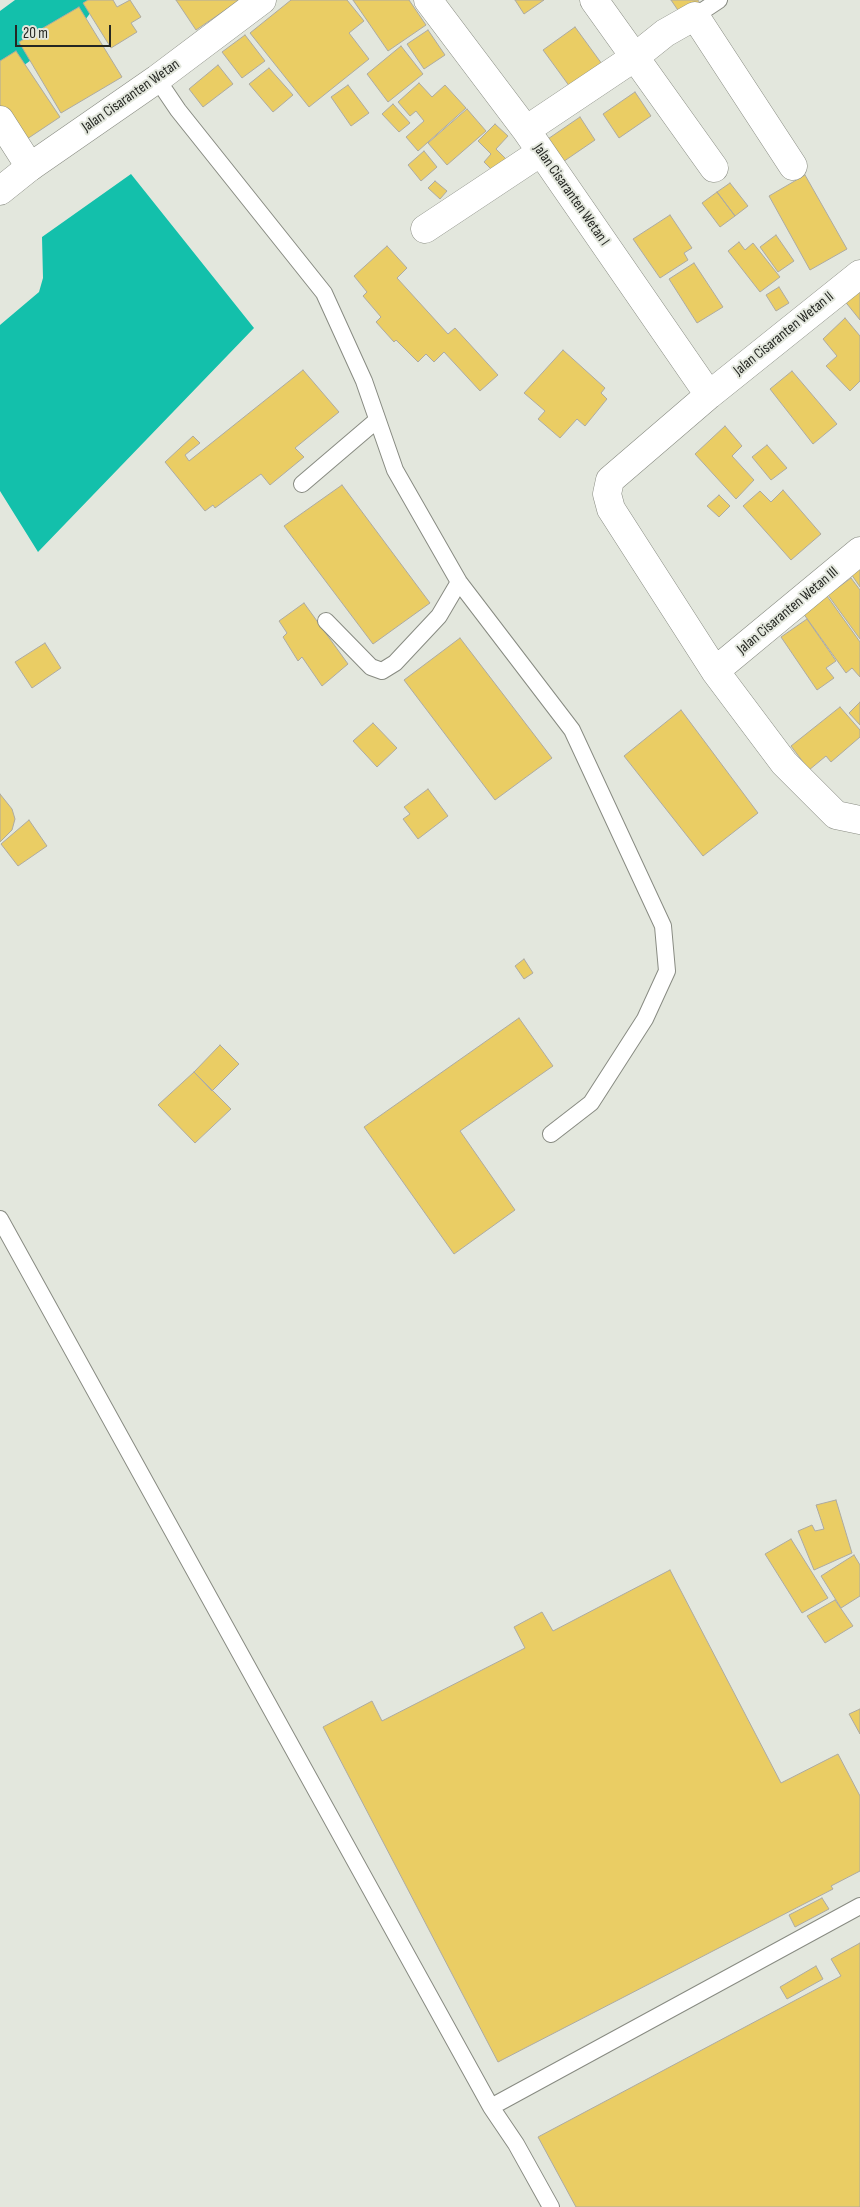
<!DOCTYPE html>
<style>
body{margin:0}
#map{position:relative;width:860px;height:2207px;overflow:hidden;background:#e3e7dd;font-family:"Sofia Sans Condensed",sans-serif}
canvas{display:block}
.scale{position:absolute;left:15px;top:25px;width:96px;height:22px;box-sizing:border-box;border:2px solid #252723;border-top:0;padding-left:6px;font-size:15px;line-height:18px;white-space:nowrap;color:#252723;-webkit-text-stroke:4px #e3e7dd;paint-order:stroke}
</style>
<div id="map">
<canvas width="860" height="2207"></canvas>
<div class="scale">20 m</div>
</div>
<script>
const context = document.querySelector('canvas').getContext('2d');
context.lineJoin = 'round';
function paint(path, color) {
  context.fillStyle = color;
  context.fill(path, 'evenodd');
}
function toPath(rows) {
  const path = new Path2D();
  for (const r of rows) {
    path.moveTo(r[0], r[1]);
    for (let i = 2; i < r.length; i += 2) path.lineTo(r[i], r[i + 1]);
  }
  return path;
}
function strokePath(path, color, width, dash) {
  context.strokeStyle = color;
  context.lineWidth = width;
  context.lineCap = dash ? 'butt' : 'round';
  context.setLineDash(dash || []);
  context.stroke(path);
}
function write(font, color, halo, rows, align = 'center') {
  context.font = font + ' "Sofia Sans Condensed",sans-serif';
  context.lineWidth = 4;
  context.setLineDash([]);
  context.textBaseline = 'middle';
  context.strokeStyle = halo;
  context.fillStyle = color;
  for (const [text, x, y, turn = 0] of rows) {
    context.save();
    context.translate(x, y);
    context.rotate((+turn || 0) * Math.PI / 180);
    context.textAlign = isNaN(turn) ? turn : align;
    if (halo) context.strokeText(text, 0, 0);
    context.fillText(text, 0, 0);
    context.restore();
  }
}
const water = toPath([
 [131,174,254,328,38,552,0,491,0,325,39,292,43,278,42,237]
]);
const river = toPath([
 [0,47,64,0]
]);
const building = toPath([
 [88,0,113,0,117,7,130,0,141,17,131,23,137,32,111,48,83,3,88,0],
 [176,0,240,0,196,30,176,0],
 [291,0,347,0,364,21,349,33,369,59,309,107,250,33,291,0],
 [353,0,409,0,426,25,388,51,353,0],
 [515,0,544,0,524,14,515,0],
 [671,0,698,0,702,7,684,19,671,0],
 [79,7,122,77,61,113,19,42,79,7],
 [575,27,602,64,570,87,543,50,575,27],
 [428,30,445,55,424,69,407,44,428,30],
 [245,35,265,61,242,78,222,52,245,35],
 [401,46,423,74,388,102,367,74,401,46],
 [16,51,60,117,21,143,0,111,0,61,16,51],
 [218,65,233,84,203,107,189,89,218,65],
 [269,68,293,95,273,112,249,84,269,68],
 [419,83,432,97,445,85,466,108,418,151,406,137,424,121,416,111,410,116,398,102,419,83],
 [348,85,369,113,351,126,331,97,348,85],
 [635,92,651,116,619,138,603,114,635,92],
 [393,104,410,123,399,132,382,114,393,104],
 [467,109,486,131,447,165,428,143,467,109],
 [580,117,595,140,557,166,542,143,580,117],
 [495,124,508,136,496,149,508,161,496,174,484,162,491,154,478,141,495,124],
 [424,151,437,167,421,181,408,165,424,151],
 [805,175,847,249,810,270,769,196,805,175],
 [435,181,447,191,440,199,428,188,435,181],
 [730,183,748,206,735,216,717,192,730,183],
 [717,192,735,216,720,227,702,203,717,192],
 [670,215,692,248,684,253,688,260,660,278,633,239,670,215],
 [776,235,794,261,778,272,760,247,776,235],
 [739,242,745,250,753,243,780,277,760,292,728,251,739,242],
 [387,246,407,268,397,278,448,334,455,328,498,375,480,391,444,352,434,362,426,354,418,362,396,340,394,342,376,322,381,317,363,296,367,292,354,276,387,246],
 [694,263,723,307,697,323,669,279,694,263],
 [860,278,860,320,839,294,860,278],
 [779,287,789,303,776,311,766,295,779,287],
 [845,318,860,336,860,381,850,391,826,366,837,356,823,339,845,318],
 [563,350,605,388,601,393,607,399,585,426,577,419,560,438,538,419,545,411,524,393,563,350],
 [303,370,339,412,295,448,304,457,270,485,261,474,215,508,213,505,205,511,165,462,193,436,200,443,185,455,189,461,303,370],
 [792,371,837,424,813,444,770,389,792,371],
 [725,426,742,446,732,456,754,480,736,499,695,454,725,426],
 [767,445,787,468,771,480,752,457,767,445],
 [342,485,430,603,373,644,284,526,342,485],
 [783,490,821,534,791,560,743,506,760,491,771,502,783,490],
 [719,495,730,506,719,517,707,506,719,495],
 [860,561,860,587,847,568,860,561],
 [851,578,860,590,860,639,828,595,851,578],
 [827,596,860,642,860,677,852,668,846,673,803,613,827,596],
 [304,603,348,664,322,686,302,657,298,661,283,637,287,633,279,621,304,603],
 [807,619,836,661,826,668,834,678,817,690,781,637,807,619],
 [460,638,552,758,495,800,404,680,460,638],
 [45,643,61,668,32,688,15,662,45,643],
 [860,702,860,725,849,713,860,702],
 [840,707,860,730,860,737,831,762,826,756,809,770,791,746,840,707],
 [681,710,758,813,703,856,624,756,681,710],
 [373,723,397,748,377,767,353,741,373,723],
 [428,789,448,816,418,839,403,819,410,814,404,807,428,789],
 [0,794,12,809,15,819,12,830,0,842,0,794],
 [29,820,47,846,18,866,1,844,29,820],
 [524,959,533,973,524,979,515,966,524,959],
 [519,1018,553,1066,460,1131,515,1210,454,1254,364,1127,519,1018],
 [220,1045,239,1064,212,1091,194,1072,220,1045],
 [194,1072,231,1109,195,1143,158,1105,194,1072],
 [836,1500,852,1553,814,1570,798,1531,812,1525,815,1531,824,1529,816,1505,836,1500],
 [791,1539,828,1598,802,1613,765,1554,791,1539],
 [854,1555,860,1565,860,1596,841,1608,821,1576,854,1555],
 [670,1570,781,1783,838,1754,860,1796,860,1871,831,1886,833,1889,498,2062,323,1727,372,1701,382,1721,525,1648,514,1627,542,1612,553,1631,670,1570],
 [835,1600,853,1626,825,1643,807,1616,835,1600],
 [860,1709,860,1734,849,1714,860,1709],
 [822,1898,829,1909,795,1927,789,1915,822,1898],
 [860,1943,860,2207,576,2207,538,2137,841,1976,831,1959,860,1943],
 [816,1966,823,1979,787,1999,780,1987,816,1966]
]);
const service = toPath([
 [695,16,719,0],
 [157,79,178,110,324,293,364,381,395,470,459,582,572,730,663,926,667,971,645,1019,591,1103,551,1134],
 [302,484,377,420],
 [326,621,371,667,382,671,395,663,439,616,459,582],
 [0,1219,491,2107,516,2144,551,2207],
 [491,2107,860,1906]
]);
const minor = toPath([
 [428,0,526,130,709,395],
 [594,0,714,168],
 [0,120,30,167],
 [526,130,635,57,665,33,695,16,793,166],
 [425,229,541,152],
 [860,274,709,395,610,480,607,494,611,509,715,671,784,763,836,815,860,820],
 [715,671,860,551]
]);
const tertiary = toPath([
 [0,191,30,167,157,79,262,0]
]);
const streetNames = [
 ["Jalan Cisaranten Wetan",131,96,-35],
 ["Jalan Cisaranten Wetan I",571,195,55],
 ["Jalan Cisaranten Wetan II",784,334,-39],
 ["Jalan Cisaranten Wetan III",788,611,-40]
];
paint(water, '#13c0ab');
strokePath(river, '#13c0ab', 58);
paint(building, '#eacd64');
strokePath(building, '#adaaa1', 1);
strokePath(service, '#888b82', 18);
strokePath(minor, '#888b82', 29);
strokePath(tertiary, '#888b82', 29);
strokePath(service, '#fff', 16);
strokePath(minor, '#fff', 28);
strokePath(tertiary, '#fff', 28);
write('15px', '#252723', '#e3e7dd', streetNames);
</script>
